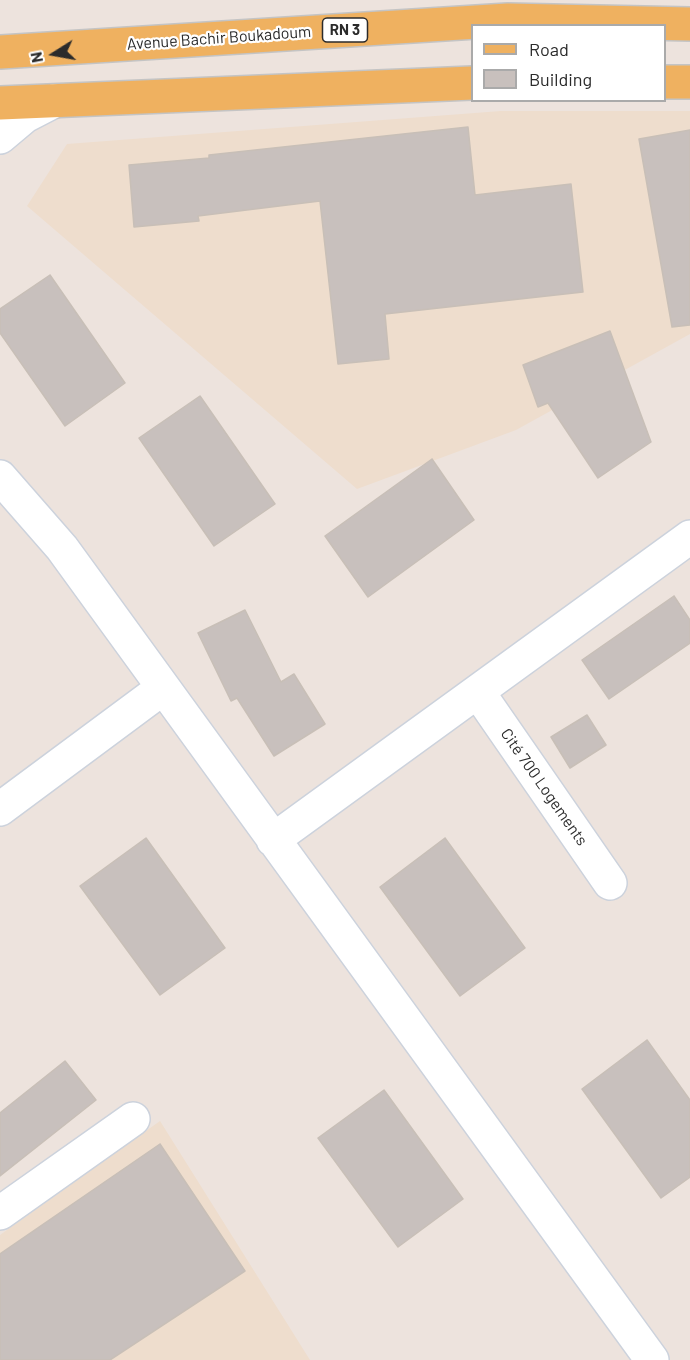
<!DOCTYPE html>
<meta charset="utf-8">
<style>
body{margin:0}
#map{position:relative;width:690px;height:1360px;overflow:hidden;background:#ede3dd;font-family:Barlow,sans-serif}
canvas{display:block}
.legend{position:absolute;left:471px;top:24px;width:195px;height:78px;box-sizing:border-box;background:#fff;border:2px solid #aaa;margin:0;padding:8px 10px;list-style:none;font-size:18px;color:#2b2b2b}
.legend li{display:flex;align-items:center;gap:12px;height:30px}
.legend b{width:30px;border:2px solid #aaa}
.north{position:absolute;left:24px;top:24px;width:60px;height:60px;-webkit-text-stroke:4px #fff;paint-order:stroke;rotate:259deg;font-size:16px;font-weight:700;line-height:24px;text-align:center;color:#2b2b2b}
.north::after{content:'';display:block;margin:auto;width:21px;height:27px;background:#2b2b2b;clip-path:polygon(50% 0,100% 100%,50% 72%,0 100%)}
</style>
<div id="map">
<canvas width="690" height="1360"></canvas>
<ul class="legend">
<li><b style="height:8px;background:#efb160"></b>Road</li>
<li><b style="height:16px;background:#c8c0bd"></b>Building</li>
</ul>
<div class="north">N</div>
</div>
<script>
const context = document.querySelector('canvas').getContext('2d');
context.lineJoin = 'round';
function paint(path, color) {
  context.fillStyle = color;
  context.fill(path, 'evenodd');
}
function toPath(rows) {
  const path = new Path2D();
  for (const r of rows) {
    path.moveTo(r[0], r[1]);
    for (let i = 2; i < r.length; i += 2) path.lineTo(r[i], r[i + 1]);
  }
  return path;
}
function strokePath(path, color, width, dash) {
  context.strokeStyle = color;
  context.lineWidth = width;
  context.lineCap = dash ? 'butt' : 'round';
  context.setLineDash(dash || []);
  context.stroke(path);
}
function write(font, color, halo, rows, align = 'center') {
  context.font = font + ' Barlow,sans-serif';
  context.lineWidth = 4.5;
  context.setLineDash([]);
  context.textBaseline = 'middle';
  context.strokeStyle = halo;
  context.fillStyle = color;
  for (const [text, x, y, turn = 0] of rows) {
    context.save();
    context.translate(x, y);
    context.rotate((+turn || 0) * Math.PI / 180);
    context.textAlign = isNaN(turn) ? turn : align;
    if (halo) context.strokeText(text, 0, 0);
    context.fillText(text, 0, 0);
    context.restore();
  }
}
const education = toPath([
 [501,111,690,111,690,334,516,430,357,489,27,206,67,144],
 [160,1121,310,1360,0,1360,0,1235]
]);
const building = toPath([
 [468,127,475,195,571,184,583,292,385,314,389,359,338,364,320,201,198,216,199,221,134,227,129,165,209,158,209,155,468,127],
 [690,130,690,325,672,327,639,139,690,130],
 [50,275,125,383,65,426,0,333,0,309,50,275],
 [610,331,651,442,598,478,548,403,538,407,523,365,610,331],
 [200,396,275,504,214,546,139,438,200,396],
 [432,459,474,520,368,597,325,536,432,459],
 [674,596,690,620,690,643,609,699,582,660,674,596],
 [245,610,281,682,294,674,325,724,274,756,237,698,231,701,198,633,245,610],
 [587,715,606,745,570,768,551,737,587,715],
 [146,838,225,948,160,995,80,886,146,838],
 [445,838,525,948,460,996,380,887,445,838],
 [647,1040,690,1100,690,1177,661,1198,582,1089,647,1040],
 [65,1061,96,1100,0,1176,0,1113,65,1061],
 [384,1090,463,1199,398,1247,318,1138,384,1090],
 [160,1144,245,1271,110,1360,0,1360,0,1254,160,1144]
]);
const minor = toPath([
 [0,137,25,116,54,101],
 [0,477,62,548,652,1360],
 [478,692,610,883],
 [0,809,163,688],
 [273,840,690,537],
 [0,1213,133,1119]
]);
const major = toPath([
 [0,52,508,20,690,24],
 [664,82,690,82],
 [0,103,472,83]
]);
const shields = [
 [345,30,45]
];
const shieldNames = [
 ["RN 3",345,30]
];
const streetNames = [
 ["Avenue Bachir Boukadoum",219,38,-4],
 ["Cité 700 Logements",544,787,55]
];
paint(education, '#eeddcd');
paint(building, '#c8c0bd');
strokePath(building, '#c8bfb7', 1.5);
strokePath(minor, '#ccd2dc', 36);
strokePath(major, '#c4c4c4', 36);
strokePath(minor, '#fff', 33);
strokePath(major, '#efb160', 33);
for (const [x, y, w] of shields) {
  const box = new Path2D();
  box.roundRect(x - w / 2, y - 12, w, 24, 4.5);
  context.fillStyle = '#fff';
  context.fill(box);
  strokePath(box, '#2b2b2b', 1.5);
}
write('bold 15px', '#2b2b2b', null, shieldNames);
write('16px', '#2b2b2b', '#fff', streetNames);
</script>
